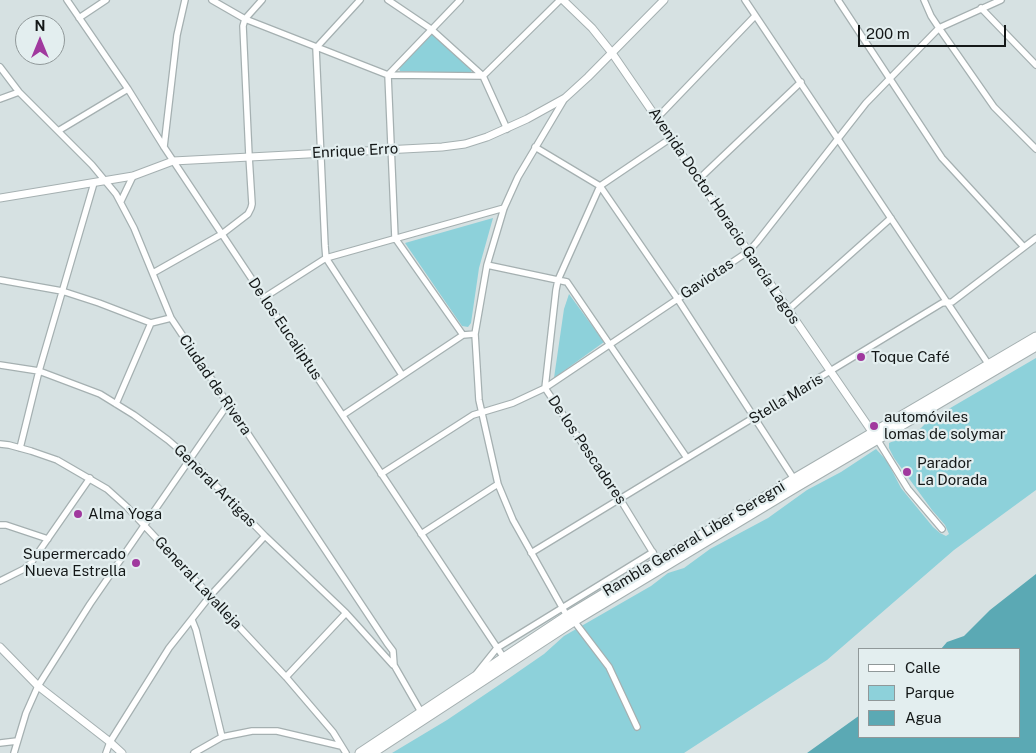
<!DOCTYPE html>
<meta charset="utf-8">
<style>
body{margin:0}
#map{position:relative;width:1036px;height:753px;overflow:hidden;background:#d6e1e2;font-family:"Public Sans",sans-serif}
canvas{display:block}
.legend{position:absolute;left:858px;top:648px;width:162px;height:90px;box-sizing:border-box;background:#e3eeef;border:1px solid #909899;margin:0;padding:6px 9px;list-style:none;font-size:15px;color:#141818}
.legend li{display:flex;align-items:center;gap:10px;height:25px}
.legend b{width:25px;border:1px solid #909899}
.north{position:absolute;left:15px;top:15px;width:50px;height:50px;box-sizing:border-box;background:#e3eeef;border:1px solid #909899;border-radius:50%;rotate:0deg;font-size:14px;font-weight:700;line-height:20px;text-align:center;color:#141818}
.north::after{content:'';display:block;margin:auto;width:18px;height:22px;background:#a0399e;clip-path:polygon(50% 0,100% 100%,50% 72%,0 100%)}
.scale{position:absolute;left:858px;top:25px;width:148px;height:22px;box-sizing:border-box;border:2px solid #141818;border-top:0;padding-left:6px;font-size:15px;line-height:18px;white-space:nowrap;color:#141818;-webkit-text-stroke:4px #e3eeef;paint-order:stroke}
</style>
<div id="map">
<canvas width="1036" height="753"></canvas>
<ul class="legend">
<li><b style="height:6px;background:#fff"></b>Calle</li>
<li><b style="height:14px;background:#8dd1da"></b>Parque</li>
<li><b style="height:14px;background:#5ba9b4"></b>Agua</li>
</ul>
<div class="north">N</div>
<div class="scale">200 m</div>
</div>
<script>
const context = document.querySelector('canvas').getContext('2d');
context.lineJoin = 'round';
function paint(path, color) {
  context.fillStyle = color;
  context.fill(path, 'evenodd');
}
function toPath(rows) {
  const path = new Path2D();
  for (const r of rows) {
    path.moveTo(r[0], r[1]);
    for (let i = 2; i < r.length; i += 2) path.lineTo(r[i], r[i + 1]);
  }
  return path;
}
function strokePath(path, color, width, dash) {
  context.strokeStyle = color;
  context.lineWidth = width;
  context.lineCap = dash ? 'butt' : 'round';
  context.setLineDash(dash || []);
  context.stroke(path);
}
function write(font, color, halo, rows, align = 'center') {
  context.font = font + ' "Public Sans",sans-serif';
  context.lineWidth = 4.5;
  context.setLineDash([]);
  context.textBaseline = 'middle';
  context.strokeStyle = halo;
  context.fillStyle = color;
  for (const [text, x, y, turn = 0] of rows) {
    context.save();
    context.translate(x, y);
    context.rotate((+turn || 0) * Math.PI / 180);
    context.textAlign = isNaN(turn) ? turn : align;
    if (halo) context.strokeText(text, 0, 0);
    context.fillText(text, 0, 0);
    context.restore();
  }
}
const green = toPath([
 [431,35,433,35,472,71,470,73,400,71,399,68],
 [493,218,479,268,471,323,468,327,462,326,405,243],
 [569,294,604,342,554,378,564,309],
 [1036,358,1036,490,954,550,827,660,684,753,392,753,447,720,502,683,544,654,564,636,651,586,668,573,684,568,710,549,768,518,807,490,841,472,876,449,887,461,901,488,933,527,940,533,946,536,949,534,945,525,932,510,894,458,889,448,889,443,920,429,928,421]
]);
const water = toPath([
 [1036,574,1036,753,807,753,860,715,860,737,1020,737,1020,649,941,649,947,642,964,636,990,610]
]);
const minor = toPath([
 [67,0,128,89,164,147,504,658],
 [212,0,245,19,388,75,483,76,560,0],
 [360,0,316,48,325,246,326,258,402,375],
 [388,0,431,29,483,76,507,129],
 [460,0,388,75,395,238,463,335],
 [745,0,989,365],
 [838,0,942,158,1024,247],
 [924,0,931,16,939,28,994,107,1036,149],
 [981,8,1036,65],
 [79,18,106,0],
 [0,67,19,92,92,165,116,194,134,228,171,318,387,643,393,651,394,665,421,712],
 [565,98,518,177,504,208,487,265,475,334,479,400,498,484,513,520,567,616],
 [0,99,19,92],
 [657,118,755,16],
 [58,131,128,89],
 [164,147,177,35,185,0],
 [535,147,600,186,677,298,794,479],
 [699,179,801,82],
 [121,201,133,176],
 [487,265,567,282,687,458],
 [153,273,222,234,248,214,251,208,252,204,249,156,243,26,245,19,262,0],
 [0,280,62,291,99,303,151,323,171,318],
 [265,297,326,258,504,208],
 [789,309,891,218],
 [0,365,39,371,100,394,134,415,168,440,190,459,265,536,346,613,393,665],
 [116,404,151,323],
 [343,415,463,335,475,334],
 [877,439,908,489,942,529],
 [0,444,9,445,31,451,57,460,107,489,127,507,286,677,333,732,346,753],
 [20,448,39,371,94,183],
 [381,474,473,415,513,403,545,388,749,251,757,242,866,103,939,28,1001,0],
 [0,525,6,525,48,539],
 [421,534,498,484],
 [531,553,942,303,952,302,1036,238],
 [658,561,620,499,545,388,556,290,558,280,600,186,671,138],
 [0,581,24,569,31,563,90,478],
 [192,620,196,630,222,737],
 [574,621,609,667,637,727],
 [477,673,497,648,653,552],
 [286,677,346,613],
 [0,743,17,741],
 [14,753,26,713,38,686,90,604,228,404],
 [106,753,110,742,169,648,210,596,265,536],
 [194,753,222,737,252,731,277,731,341,746]
]);
const tertiary = toPath([
 [563,0,592,28,612,53,875,436],
 [0,198,133,176,173,161,442,147,465,144,487,137,527,119,565,98,588,77,664,0],
 [0,647,38,686,110,742,122,753]
]);
const primary = toPath([
 [360,753,567,616,794,479,1036,337],
 [372,753,574,621,798,486,1036,346]
]);
const markers = [
 [861,357,5,"#a0399e"],
 [874,426,5,"#a0399e"],
 [907,472,5,"#a0399e"],
 [78,514,5,"#a0399e"],
 [136,563,5,"#a0399e"]
];
const streetNames = [
 ["Enrique Erro",355,151,-3],
 ["Avenida Doctor Horacio García Lagos",724,216,56],
 ["Gaviotas",707,279,-34],
 ["De los Eucaliptus",285,329,56],
 ["Ciudad de Rivera",215,385,56],
 ["Stella Maris",786,399,-31],
 ["De los Pescadores",587,450,56],
 ["General Artigas",215,486,45],
 ["Rambla General Liber Seregni",694,539,-31],
 ["General Lavalleja",198,583,47]
];
const poiNames = [
 ["Toque Café",871,357],
 ["automóviles",884,417],
 ["lomas de solymar",884,434],
 ["Parador",917,463],
 ["La Dorada",917,480],
 ["Alma Yoga",88,514],
 ["Supermercado",126,554,"right"],
 ["Nueva Estrella",126,571,"right"]
];
paint(green, '#8dd1da');
paint(water, '#5ba9b4');
strokePath(minor, '#a5b0b1', 8);
strokePath(tertiary, '#a5b0b1', 9);
strokePath(primary, '#a5b0b1', 11);
strokePath(minor, '#fff', 5.5);
strokePath(tertiary, '#fff', 7);
strokePath(primary, '#fff', 9);
for (const [x, y, r, color] of markers) {
  const dot = new Path2D();
  dot.arc(x, y, r, 0, 2 * Math.PI);
  context.fillStyle = color;
  context.fill(dot);
  strokePath(dot, '#e3eeef', 2);
}
write('15px', '#141818', '#e3eeef', streetNames);
write('15px', '#141818', '#e3eeef', poiNames, 'left');
</script>
